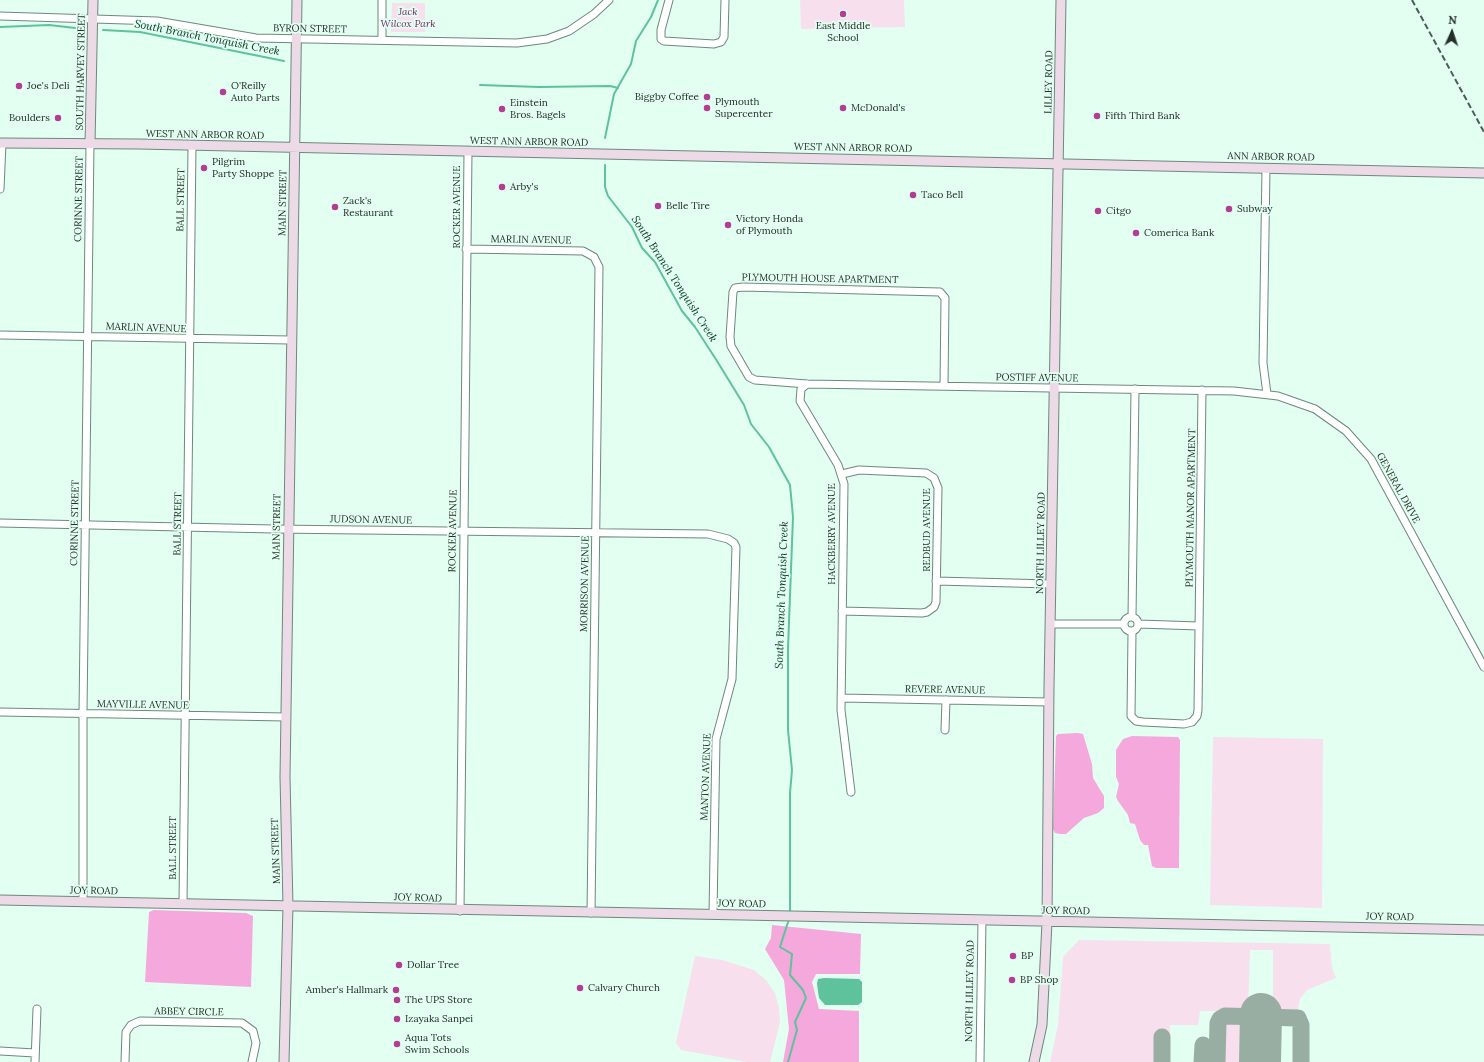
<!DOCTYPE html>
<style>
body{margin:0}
#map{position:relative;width:1484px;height:1062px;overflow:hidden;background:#e2fff1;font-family:Lora,serif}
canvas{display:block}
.north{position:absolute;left:1432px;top:12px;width:40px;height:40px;-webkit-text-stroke:3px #e2fff1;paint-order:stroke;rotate:3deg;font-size:11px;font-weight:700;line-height:16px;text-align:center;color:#242f2a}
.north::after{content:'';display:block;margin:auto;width:14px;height:18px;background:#242f2a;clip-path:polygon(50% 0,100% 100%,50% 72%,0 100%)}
</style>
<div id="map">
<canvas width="1484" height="1062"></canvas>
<div class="north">N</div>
</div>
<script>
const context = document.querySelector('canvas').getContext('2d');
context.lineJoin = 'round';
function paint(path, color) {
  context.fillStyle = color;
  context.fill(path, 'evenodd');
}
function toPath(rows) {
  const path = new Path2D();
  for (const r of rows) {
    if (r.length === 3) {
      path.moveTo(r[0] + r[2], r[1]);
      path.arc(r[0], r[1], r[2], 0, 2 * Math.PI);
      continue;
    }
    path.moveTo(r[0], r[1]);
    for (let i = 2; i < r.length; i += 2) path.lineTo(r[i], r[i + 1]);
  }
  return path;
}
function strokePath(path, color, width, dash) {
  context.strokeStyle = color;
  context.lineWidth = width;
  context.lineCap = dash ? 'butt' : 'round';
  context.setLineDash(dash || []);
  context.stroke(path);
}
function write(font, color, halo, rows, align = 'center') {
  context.font = font + ' Lora,serif';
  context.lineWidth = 3.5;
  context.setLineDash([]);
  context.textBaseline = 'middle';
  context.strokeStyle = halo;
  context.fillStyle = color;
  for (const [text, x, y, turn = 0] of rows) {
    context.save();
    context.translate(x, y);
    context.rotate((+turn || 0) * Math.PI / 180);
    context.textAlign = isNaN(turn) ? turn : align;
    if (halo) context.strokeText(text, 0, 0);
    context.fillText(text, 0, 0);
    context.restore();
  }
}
const green = toPath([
 [800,0,904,0,905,27,801,29],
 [392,3,425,3,425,32,391,32],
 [1213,737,1323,739,1322,908,1210,905],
 [1079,940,1330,944,1332,968,1336,978,1307,990,1300,999,1297,1013,1273,1012,1273,950,1250,950,1248,1011,1200,1011,1198,1025,1170,1025,1170,1035,1159,1035,1158,1062,1050,1062,1058,1025,1063,957],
 [695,956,722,960,754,970,766,980,775,993,779,1008,780,1022,770,1062,747,1062,681,1050,676,1043],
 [1236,1022,1244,1023,1248,1029,1248,1062,1222,1062,1223,1028,1225,1024]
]);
const forest = toPath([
 [1078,733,1083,734,1092,764,1093,778,1104,796,1104,808,1098,813,1084,818,1066,834,1060,834,1055,833,1053,829,1056,736,1058,734],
 [1132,736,1178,737,1180,740,1179,868,1156,868,1152,866,1148,845,1144,845,1140,840,1135,824,1130,823,1128,815,1118,801,1116,797,1119,784,1116,777,1116,750,1123,739],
 [154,910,246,913,253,916,251,987,145,982,149,912],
 [772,925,861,934,860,974,816,974,812,982,819,1009,859,1011,859,1062,783,1062,789,1029,784,980,765,949,771,938]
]);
const water = toPath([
 [824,978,859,979,862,982,862,1002,858,1005,825,1005,819,998,817,984,818,979]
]);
const stream = toPath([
 [0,27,49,25,84,29],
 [103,30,140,32,284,61],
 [480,85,539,87,610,86,618,88],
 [605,138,614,94,631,64,636,41,651,17,658,0],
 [605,165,605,187,608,196,632,227,642,248,655,262,682,311,695,327,717,361,744,405,751,424,769,447,790,485,793,517,788,648,788,730,792,770,790,793,790,912],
 [788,1062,797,1030,795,1022,806,998,803,990,790,975,792,954,780,947,789,919]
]);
const taxiway = toPath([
 [1162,1062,1162,1037],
 [1202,1062,1203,1045],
 [1217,1062,1218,1023,1220,1019,1225,1016,1298,1018,1301,1025,1301,1062]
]);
const runway = toPath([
 [1260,1062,1261,1014]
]);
const street = toPath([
 [669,0,661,30,661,39,664,41,714,44,721,42,724,37,725,0],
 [0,16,157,21,256,38,517,43,547,39,569,31,594,14,609,0],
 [382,40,382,0],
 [1266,168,1263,363,1267,394],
 [0,189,2,143],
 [466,249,583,251,594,257,599,267,591,913],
 [0,335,290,340],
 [807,384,801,389,800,401,838,465,844,484,841,710,851,792],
 [944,386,945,298,940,292,743,287,735,288,733,292,730,337,731,346,749,377,755,380,807,384,1234,391,1278,396,1315,409,1346,431,1371,459,1484,667],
 [842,474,859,470,926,473,934,478,938,488,936,602,934,607,927,612,922,613,842,611],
 [0,523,273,529,708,534,728,539,734,543,736,547,732,679,716,739,713,914],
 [936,581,1051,584],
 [1131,624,7],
 [1132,617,1135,389],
 [1050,624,1124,624],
 [1139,624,1199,626],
 [1132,632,1131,716,1136,721,1143,722,1184,724,1192,722,1197,716,1198,710,1202,390],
 [841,698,1049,702],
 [0,712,286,717],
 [945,730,946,700],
 [83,902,83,713,90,144],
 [183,903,192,146],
 [460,911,468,152],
 [0,1051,35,1053],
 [35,1062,37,1009],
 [125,1062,126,1032,131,1025,140,1021,242,1023,253,1031,256,1043,252,1062],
 [980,1062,982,920]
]);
const secondary = toPath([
 [0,143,138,144,1484,173],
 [90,144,93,0],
 [0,900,1484,930],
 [284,1062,288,906,285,777,297,0],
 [1034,1062,1042,1025,1047,922,1049,687,1061,0]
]);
const rail = toPath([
 [1412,0,1484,132]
]);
const markers = [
 [843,14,4,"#b33d94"],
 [19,86,4,"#b33d94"],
 [223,92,4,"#b33d94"],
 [707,97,4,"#b33d94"],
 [707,108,4,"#b33d94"],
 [843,108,4,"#b33d94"],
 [502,109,4,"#b33d94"],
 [1097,116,4,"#b33d94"],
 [58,118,4,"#b33d94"],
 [204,168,4,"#b33d94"],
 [502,187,4,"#b33d94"],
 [913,195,4,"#b33d94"],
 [658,206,4,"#b33d94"],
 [335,207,4,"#b33d94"],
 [1229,209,4,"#b33d94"],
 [1098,211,4,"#b33d94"],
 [728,225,4,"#b33d94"],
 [1136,233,4,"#b33d94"],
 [1013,956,4,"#b33d94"],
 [399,965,4,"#b33d94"],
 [1012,980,4,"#b33d94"],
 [580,988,4,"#b33d94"],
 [396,990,4,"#b33d94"],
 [397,1000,4,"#b33d94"],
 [397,1019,4,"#b33d94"],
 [397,1044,4,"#b33d94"]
];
const parkNames = [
 ["Jack",408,12],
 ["Wilcox Park",408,24]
];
const poiNames = [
 ["East Middle",843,26,"center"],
 ["School",843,38,"center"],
 ["Joe's Deli",27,86],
 ["O'Reilly",231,86],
 ["Auto Parts",231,98],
 ["Biggby Coffee",699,97,"right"],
 ["Plymouth",715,102],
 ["Supercenter",715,114],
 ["Einstein",510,103],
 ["Bros. Bagels",510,115],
 ["McDonald's",851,108],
 ["Fifth Third Bank",1105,116],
 ["Boulders",50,118,"right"],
 ["Pilgrim",212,162],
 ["Party Shoppe",212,174],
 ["Arby's",510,187],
 ["Taco Bell",921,195],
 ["Zack's",343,201],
 ["Restaurant",343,213],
 ["Belle Tire",666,206],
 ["Subway",1237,209],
 ["Citgo",1106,211],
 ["Victory Honda",736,219],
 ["of Plymouth",736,231],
 ["Comerica Bank",1144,233],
 ["BP",1021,956],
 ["Dollar Tree",407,965],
 ["BP Shop",1020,980],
 ["Calvary Church",588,988],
 ["Amber's Hallmark",388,990,"right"],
 ["The UPS Store",405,1000],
 ["Izayaka Sanpei",405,1019],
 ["Aqua Tots",405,1038],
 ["Swim Schools",405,1050]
];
const streetNames = [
 ["BYRON STREET",310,29,1],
 ["SOUTH HARVEY STREET",81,72,-89],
 ["LILLEY ROAD",1049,82,-89],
 ["WEST ANN ARBOR ROAD",205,135,1],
 ["WEST ANN ARBOR ROAD",529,142,1],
 ["WEST ANN ARBOR ROAD",853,148,1],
 ["ANN ARBOR ROAD",1271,157,1],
 ["CORINNE STREET",79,199,-89],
 ["BALL STREET",181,200,-89],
 ["MAIN STREET",283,203,-89],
 ["ROCKER AVENUE",457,207,-90],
 ["MARLIN AVENUE",531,240,1],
 ["PLYMOUTH HOUSE APARTMENT",820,279,1],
 ["MARLIN AVENUE",146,328,2],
 ["POSTIFF AVENUE",1037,378,1],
 ["GENERAL DRIVE",1398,488,61],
 ["PLYMOUTH MANOR APARTMENT",1191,508,-89],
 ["JUDSON AVENUE",371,520,1],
 ["CORINNE STREET",75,523,-89],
 ["BALL STREET",178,524,-89],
 ["MAIN STREET",277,527,-89],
 ["REDBUD AVENUE",927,530,-90],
 ["ROCKER AVENUE",453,531,-89],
 ["HACKBERRY AVENUE",832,534,-90],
 ["NORTH LILLEY ROAD",1041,543,-89],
 ["MORRISON AVENUE",585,584,-89],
 ["REVERE AVENUE",945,690,1],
 ["MAYVILLE AVENUE",143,705,1],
 ["MANTON AVENUE",706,777,-88],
 ["BALL STREET",173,848,-90],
 ["MAIN STREET",276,851,-92],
 ["JOY ROAD",94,891,1],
 ["JOY ROAD",418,898,2],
 ["JOY ROAD",742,904,1],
 ["JOY ROAD",1066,911,1],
 ["JOY ROAD",1390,917,1],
 ["NORTH LILLEY ROAD",970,991,-89],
 ["ABBEY CIRCLE",189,1012,1]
];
const waterNames = [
 ["South Branch Tonquish Creek",207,38,11],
 ["South Branch Tonquish Creek",674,279,57],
 ["South Branch Tonquish Creek",782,595,-88]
];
paint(green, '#f8dfee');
paint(forest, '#f5a8db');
paint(water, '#5ec29c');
strokePath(stream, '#5ec29c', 2);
strokePath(taxiway, '#98aea3', 17);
strokePath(runway, '#98aea3', 42);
strokePath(street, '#6e887d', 9);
strokePath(secondary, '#6e887d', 11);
strokePath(street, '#fff', 7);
strokePath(secondary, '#ecdae6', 9);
strokePath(rail, '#4d5c55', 2, [6, 3]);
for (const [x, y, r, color] of markers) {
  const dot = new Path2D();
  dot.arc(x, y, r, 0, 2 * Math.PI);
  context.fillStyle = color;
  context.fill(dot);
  strokePath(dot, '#e2fff1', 1.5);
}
write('italic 10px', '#761f60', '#e2fff1', parkNames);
write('10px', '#242f2a', '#e2fff1', poiNames, 'left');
write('10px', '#242f2a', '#e2fff1', streetNames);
write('italic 11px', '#083727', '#e2fff1', waterNames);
</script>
